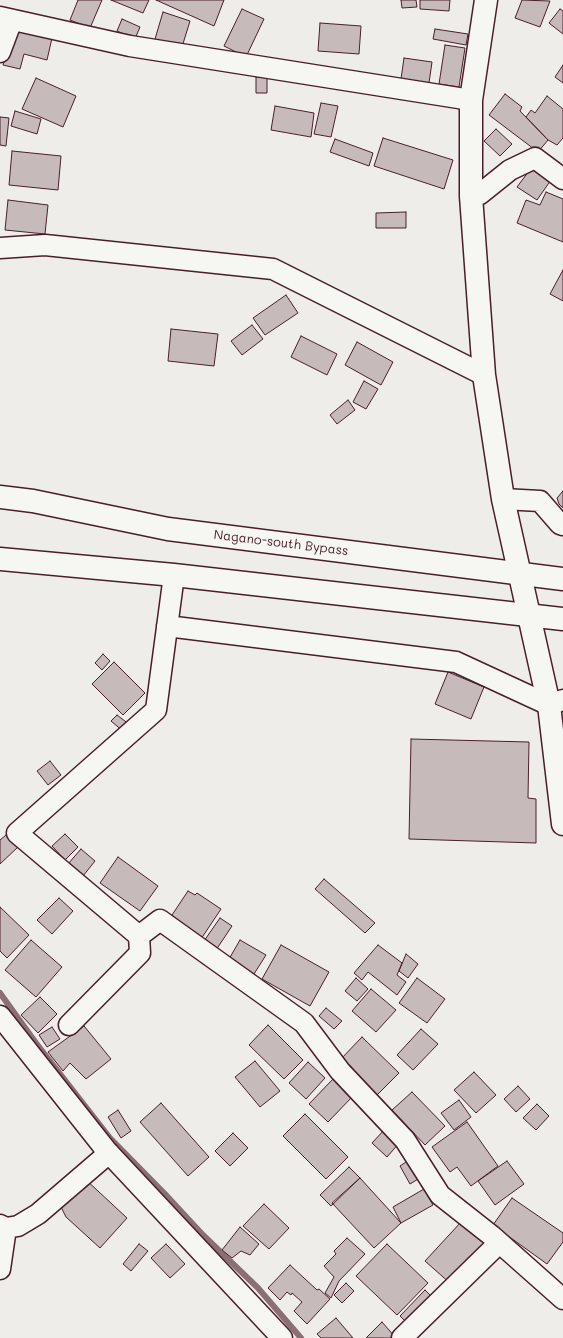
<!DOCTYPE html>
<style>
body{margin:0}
canvas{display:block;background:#efedea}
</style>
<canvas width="563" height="1338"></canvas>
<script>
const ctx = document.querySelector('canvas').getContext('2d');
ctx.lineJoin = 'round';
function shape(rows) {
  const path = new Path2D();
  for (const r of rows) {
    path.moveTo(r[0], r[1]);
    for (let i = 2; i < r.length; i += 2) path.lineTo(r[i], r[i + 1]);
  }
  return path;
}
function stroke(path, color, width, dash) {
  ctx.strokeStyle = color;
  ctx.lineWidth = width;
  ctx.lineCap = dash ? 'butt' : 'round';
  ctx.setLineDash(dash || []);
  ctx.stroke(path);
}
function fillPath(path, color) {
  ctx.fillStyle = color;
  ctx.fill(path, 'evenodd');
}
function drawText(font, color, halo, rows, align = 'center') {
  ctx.font = font + ' Mali,sans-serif';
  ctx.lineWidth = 3;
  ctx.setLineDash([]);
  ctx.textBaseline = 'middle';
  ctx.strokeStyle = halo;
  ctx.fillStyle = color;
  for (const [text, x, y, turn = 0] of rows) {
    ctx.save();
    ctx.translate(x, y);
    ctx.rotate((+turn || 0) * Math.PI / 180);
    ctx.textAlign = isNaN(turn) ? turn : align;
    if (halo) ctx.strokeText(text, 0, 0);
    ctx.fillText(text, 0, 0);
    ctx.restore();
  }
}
const stream = shape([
 [0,993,36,1043,110,1138,165,1194,203,1235,258,1288,301,1338]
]);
const building = shape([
 [78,0,102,0,90,28,70,20,78,0],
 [111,0,149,0,143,13,111,0],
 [156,0,224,0,214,26,156,0],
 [401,0,416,0,417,7,402,8,401,0],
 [420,0,450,0,449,11,420,9,420,0],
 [522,0,550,1,540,27,515,18,522,0],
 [242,9,264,19,246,57,224,46,242,9],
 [560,9,563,11,563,34,549,23,560,9],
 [163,12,190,21,182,47,155,39,163,12],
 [122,19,140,27,135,39,117,31,122,19],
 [320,23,361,26,359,54,318,51,320,23],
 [12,28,52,38,47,60,24,54,20,69,3,65,12,28],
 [435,29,468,34,466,45,433,39,435,29],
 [445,45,465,48,459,87,439,84,445,45],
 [404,58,432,62,428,90,400,86,404,58],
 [563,65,563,83,555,77,563,65],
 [256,77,267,77,267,93,256,93,256,77],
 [36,78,76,96,63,127,22,109,36,78],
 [505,94,522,107,520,111,548,140,538,152,489,115,505,94],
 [547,96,563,109,563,138,557,145,548,140,526,117,531,110,535,113,547,96],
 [321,103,338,106,331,137,314,134,321,103],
 [275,106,314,113,311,137,271,130,275,106],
 [15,111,41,119,37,134,11,126,15,111],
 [0,117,9,118,6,146,0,145,0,117],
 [496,129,512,144,500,156,484,141,496,129],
 [383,138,453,160,444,189,374,166,383,138],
 [335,139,373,153,369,166,330,152,335,139],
 [12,151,61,156,58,190,9,185,12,151],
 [532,167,551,180,537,200,517,187,532,167],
 [546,192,563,199,563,242,517,223,526,200,540,205,546,192],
 [8,200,48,205,45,234,5,230,8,200],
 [406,212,406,228,376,228,376,213,406,212],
 [563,270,563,301,550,294,563,270],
 [286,295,298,313,265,335,253,318,286,295],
 [252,325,263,339,242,355,231,341,252,325],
 [171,329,218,334,214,366,168,361,171,329],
 [301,336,337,354,327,375,291,357,301,336],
 [357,342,393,362,381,385,345,365,357,342],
 [364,381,378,389,366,409,353,402,364,381],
 [348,400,355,410,337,424,330,415,348,400],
 [563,491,563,508,559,504,557,498,563,491],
 [103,654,110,661,102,670,95,663,103,654],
 [114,662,145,693,123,715,92,684,114,662],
 [448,672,484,687,471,719,435,704,448,672],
 [117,715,130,725,124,732,111,721,117,715],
 [411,739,529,742,528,798,536,799,536,843,409,839,411,739],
 [50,761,61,775,48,785,37,771,50,761],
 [65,834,78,847,65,860,52,846,65,834],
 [6,835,18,847,0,864,0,840,6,835],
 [81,849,95,861,83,876,68,864,81,849],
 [118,857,158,886,140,911,100,883,118,857],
 [324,879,375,923,365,933,315,889,324,879],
 [188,891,195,895,197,893,221,909,201,939,173,921,175,918,172,915,188,891],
 [59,898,73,911,52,934,37,920,59,898],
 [0,907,29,935,7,958,0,951,0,907],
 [220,918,232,926,216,950,204,941,220,918],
 [31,940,62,967,36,997,5,970,31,940],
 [240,940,266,955,254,974,229,959,240,940],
 [281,945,329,972,310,1006,262,979,281,945],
 [378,945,402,963,397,975,406,982,397,995,368,972,362,980,354,973,378,945],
 [406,954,418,964,408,978,399,971,406,954],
 [356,978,368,989,357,1001,345,991,356,978],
 [417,978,445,999,427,1023,399,1003,417,978],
 [371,989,396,1010,376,1032,352,1011,371,989],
 [40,997,57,1014,38,1033,21,1015,40,997],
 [326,1008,342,1021,334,1029,319,1016,326,1008],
 [268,1025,303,1060,284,1079,249,1045,268,1025],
 [84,1026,111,1059,86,1079,70,1063,63,1071,48,1052,84,1026],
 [52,1027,60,1039,47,1047,39,1035,52,1027],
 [421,1029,438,1044,413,1070,397,1055,421,1029],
 [362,1037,399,1073,376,1096,340,1060,362,1037],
 [255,1061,280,1091,260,1107,235,1077,255,1061],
 [308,1062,325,1078,306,1099,289,1083,308,1062],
 [474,1072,496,1095,476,1113,454,1090,474,1072],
 [334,1078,353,1096,328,1122,309,1104,334,1078],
 [518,1086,530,1099,516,1112,504,1099,518,1086],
 [412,1092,445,1126,425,1145,392,1110,412,1092],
 [459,1100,471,1117,454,1130,441,1113,459,1100],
 [161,1103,209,1157,188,1176,140,1122,161,1103],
 [537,1104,549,1116,536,1130,523,1118,537,1104],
 [118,1110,131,1131,121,1138,108,1117,118,1110],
 [305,1114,348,1157,326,1179,283,1136,305,1114],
 [467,1122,498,1166,471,1186,457,1167,450,1172,432,1147,467,1122],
 [385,1129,400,1142,387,1157,372,1143,385,1129],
 [233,1133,248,1148,230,1166,215,1151,233,1133],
 [412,1158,423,1176,410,1184,400,1166,412,1158],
 [507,1161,524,1184,495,1205,478,1181,507,1161],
 [349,1167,360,1178,331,1206,320,1195,349,1167],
 [84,1178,127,1218,100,1248,66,1217,60,1205,84,1178],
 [360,1178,401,1223,374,1248,332,1203,360,1178],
 [424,1189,433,1205,401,1223,393,1207,424,1189],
 [512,1198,563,1233,563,1242,547,1264,493,1225,512,1198],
 [264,1204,289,1228,269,1249,243,1226,264,1204],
 [462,1221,489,1245,452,1285,425,1261,462,1221],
 [240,1227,259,1244,250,1255,241,1251,232,1258,222,1250,240,1227],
 [347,1238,365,1254,339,1281,331,1298,325,1293,334,1277,324,1266,336,1254,334,1251,347,1238],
 [139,1244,148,1251,131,1271,123,1264,139,1244],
 [166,1244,185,1264,170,1278,151,1258,166,1244],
 [387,1244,428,1283,397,1315,356,1276,387,1244],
 [290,1265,317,1290,319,1289,330,1299,307,1324,294,1311,302,1302,292,1293,291,1295,287,1292,280,1300,268,1288,290,1265],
 [346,1283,354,1291,342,1303,334,1295,346,1283],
 [425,1290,436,1301,411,1327,400,1316,425,1290],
 [336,1318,353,1338,321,1338,317,1334,336,1318],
 [382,1322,396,1338,366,1338,382,1322]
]);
const minor = shape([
 [0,17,130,46,471,100],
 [0,52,12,20],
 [471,196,480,194,510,170,535,158,563,179],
 [0,248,45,245,273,269,484,375],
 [503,499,540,501,560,524,563,525],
 [174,575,156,710,17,833,139,936,160,920,304,1023,340,1071,405,1140,440,1195,492,1236,563,1299],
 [167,626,456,662,549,705,563,700],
 [0,1016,106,1150,282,1338],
 [69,1025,140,953,139,936],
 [0,1225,6,1228,0,1269],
 [6,1228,18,1226,38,1214,109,1153],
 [402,1338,499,1243]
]);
const tertiary = shape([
 [486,0,471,100,471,196,484,375,503,499,549,705,563,824]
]);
const trunk = shape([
 [0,497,33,501,168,529,563,579],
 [0,559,174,575,563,619]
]);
const streetNames = [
 ["Nagano-south Bypass",281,543,7]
];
stroke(stream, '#8a6f74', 6);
fillPath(building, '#c6babb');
stroke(building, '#4a1f2b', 1);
stroke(minor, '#4a1f2b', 23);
stroke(tertiary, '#4a1f2b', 25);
stroke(trunk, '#4a1f2b', 25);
stroke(minor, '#f6f6f2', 20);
stroke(tertiary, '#f6f6f2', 22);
stroke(trunk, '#f6f6f2', 22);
drawText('13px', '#4a1f2b', '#f6f6f2', streetNames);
</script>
